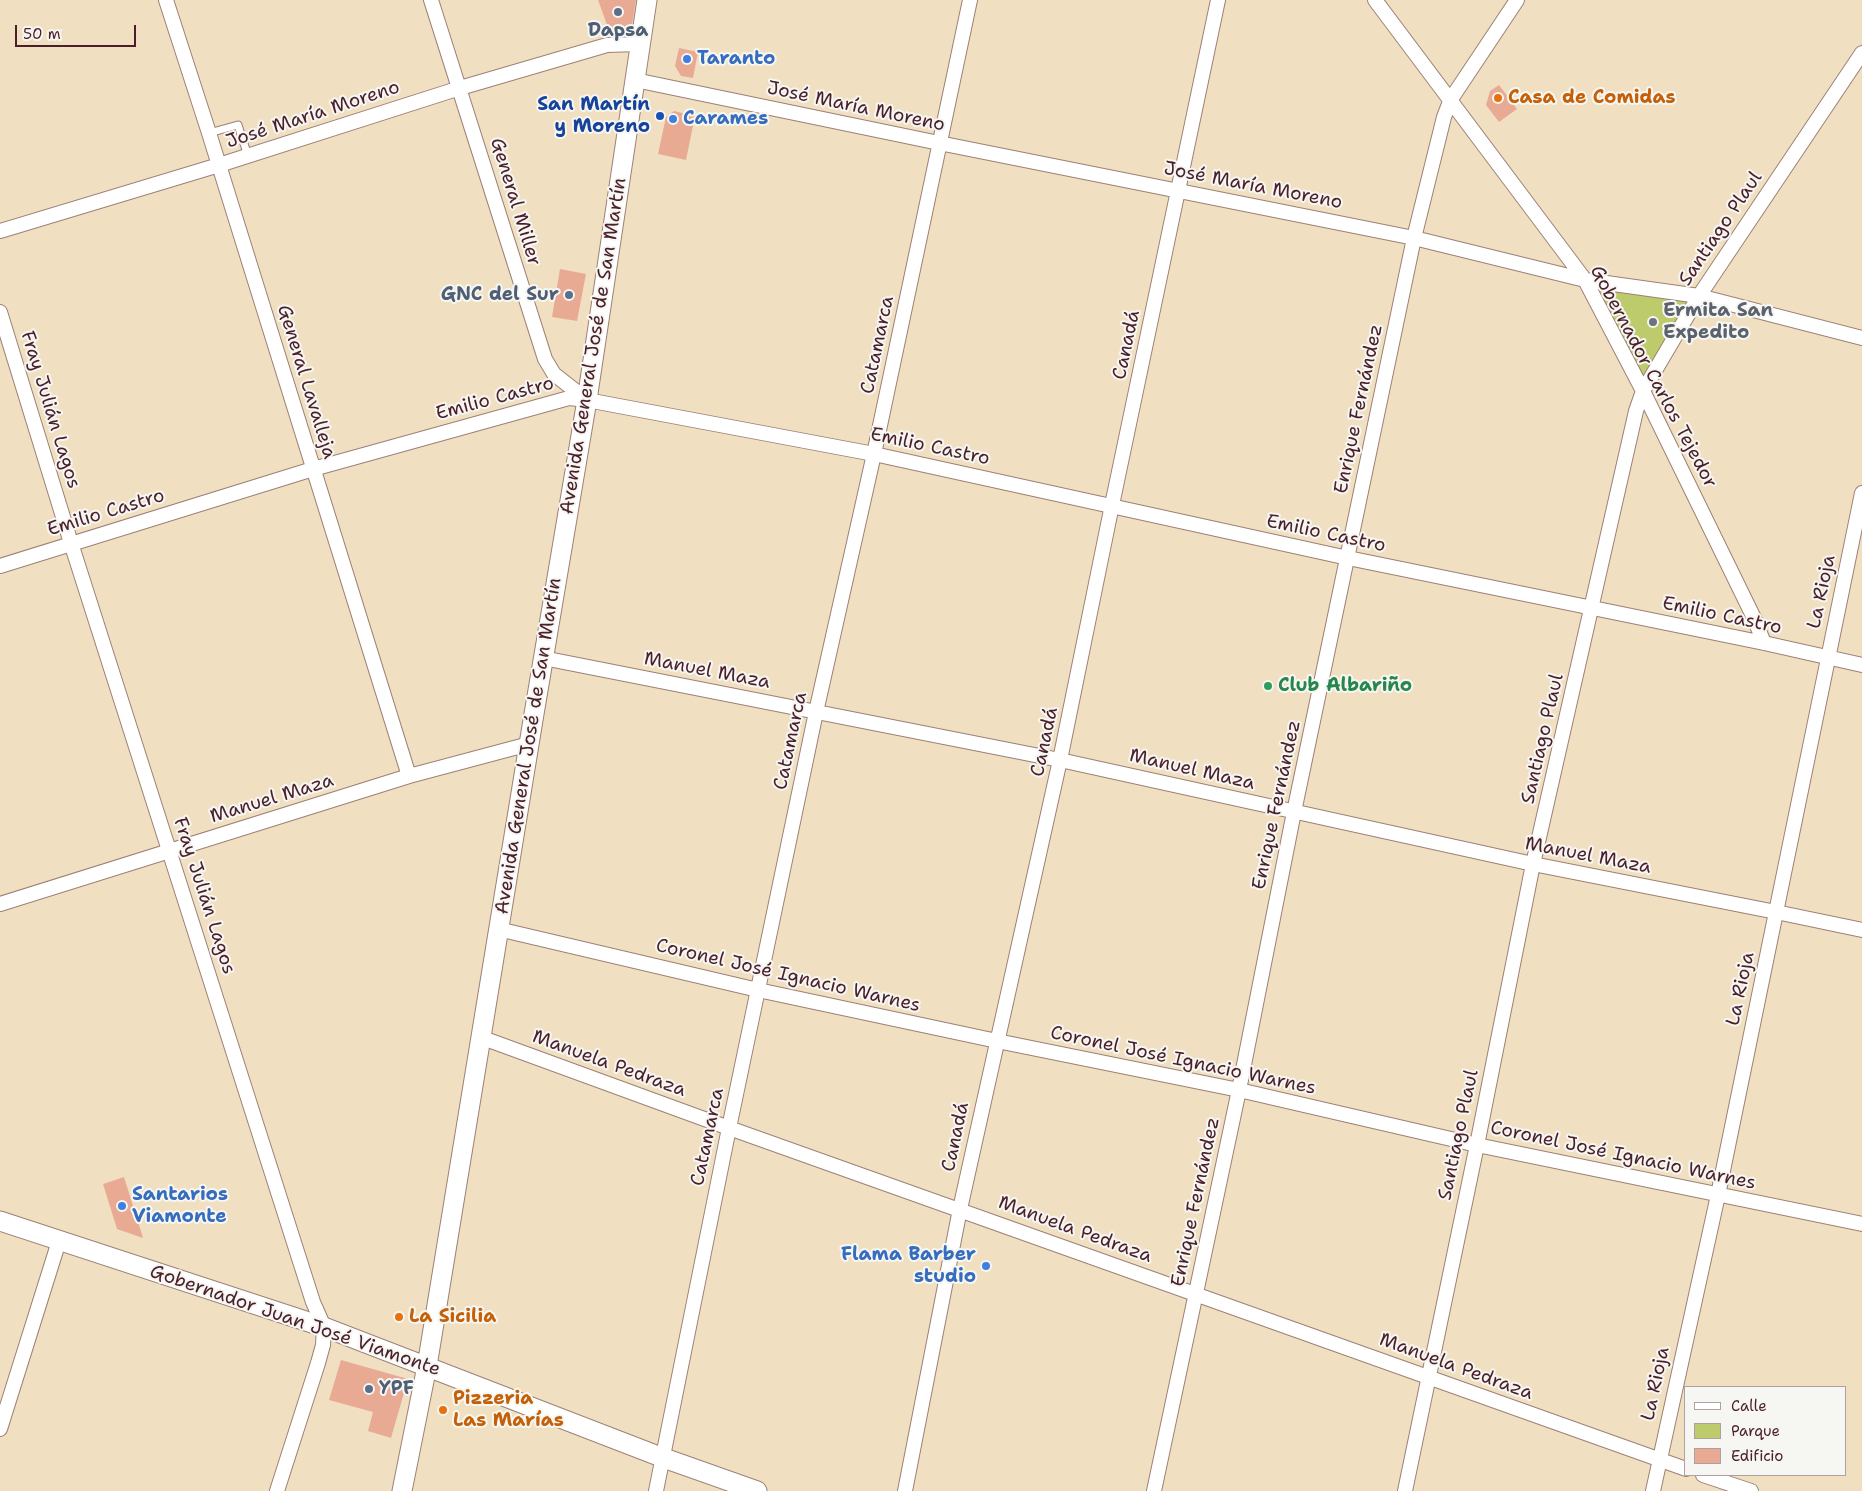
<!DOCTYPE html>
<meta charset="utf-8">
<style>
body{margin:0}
#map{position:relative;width:1862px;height:1491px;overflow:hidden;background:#f0e0c1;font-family:"Shantell Sans",sans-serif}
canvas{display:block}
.legend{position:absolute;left:1684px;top:1386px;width:162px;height:90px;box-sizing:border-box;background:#f6f6f2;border:1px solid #b1a0a2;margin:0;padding:6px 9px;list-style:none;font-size:15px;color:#4a1f2b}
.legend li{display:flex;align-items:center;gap:10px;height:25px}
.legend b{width:25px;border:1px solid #b1a0a2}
.scale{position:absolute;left:15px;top:25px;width:121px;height:22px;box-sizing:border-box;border:2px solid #4a1f2b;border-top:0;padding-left:6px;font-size:15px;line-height:18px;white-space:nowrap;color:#4a1f2b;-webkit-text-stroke:4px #f6f6f2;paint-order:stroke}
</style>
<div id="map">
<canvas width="1862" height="1491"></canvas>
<ul class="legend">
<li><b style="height:6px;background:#fff"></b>Calle</li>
<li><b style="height:14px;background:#becb6d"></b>Parque</li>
<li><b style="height:14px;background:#e9aa94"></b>Edificio</li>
</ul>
<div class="scale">50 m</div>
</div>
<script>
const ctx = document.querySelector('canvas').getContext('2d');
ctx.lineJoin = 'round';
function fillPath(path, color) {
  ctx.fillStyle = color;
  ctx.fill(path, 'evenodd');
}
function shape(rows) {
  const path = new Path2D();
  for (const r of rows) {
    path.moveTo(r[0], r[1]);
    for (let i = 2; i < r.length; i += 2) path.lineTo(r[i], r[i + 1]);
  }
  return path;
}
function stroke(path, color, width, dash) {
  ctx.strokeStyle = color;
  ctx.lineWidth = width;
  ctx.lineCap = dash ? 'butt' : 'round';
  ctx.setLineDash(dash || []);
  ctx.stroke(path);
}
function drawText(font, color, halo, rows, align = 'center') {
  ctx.font = font + ' "Shantell Sans",sans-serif';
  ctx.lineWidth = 4;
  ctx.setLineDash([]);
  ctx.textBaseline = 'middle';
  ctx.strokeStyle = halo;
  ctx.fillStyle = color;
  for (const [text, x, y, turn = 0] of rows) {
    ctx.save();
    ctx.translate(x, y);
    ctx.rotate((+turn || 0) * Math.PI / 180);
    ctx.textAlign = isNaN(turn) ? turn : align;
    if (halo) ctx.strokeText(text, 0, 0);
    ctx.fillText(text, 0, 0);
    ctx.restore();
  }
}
const green = shape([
 [1585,280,1699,296,1643,391]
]);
const building = shape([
 [598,0,636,0,632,25,610,33],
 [679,48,698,52,693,78,681,76,675,66],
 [1499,85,1517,109,1499,122,1486,105,1490,91],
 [674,111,695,116,686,160,658,154,666,117],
 [560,269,586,274,577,321,552,317],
 [124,1177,143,1238,117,1229,103,1184],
 [341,1360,408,1379,391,1438,368,1431,373,1412,329,1400]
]);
const lane = shape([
 [209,133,238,125,248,156]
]);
const street = shape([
 [166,0,209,133,409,776],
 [431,0,545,359,554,374,587,400],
 [1375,0,1585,280,1643,391,1754,618,1764,643],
 [635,80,939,143,1414,238,1585,280,1699,296,1862,338],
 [0,231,219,165,460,88,607,45,639,44],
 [0,312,71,543,313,1302,324,1327,323,1345,318,1363,277,1491],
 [0,566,313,469,569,398,587,400,874,454,1348,558,1764,643,1862,665],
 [543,658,1060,760,1533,864,1776,912,1862,930],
 [0,904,409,776,529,744],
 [498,929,758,990,997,1041,1239,1090,1477,1145,1862,1224],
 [480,1037,729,1128,1686,1469],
 [0,1429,59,1241],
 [1703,1475,1751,1491],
 [656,1491,729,1128,816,712,874,454,970,0],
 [905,1491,960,1209,1060,760,1112,505,1218,0],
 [1154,1491,1239,1090,1294,812,1414,238,1444,117,1451,99,1517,0],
 [1405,1491,1477,1145,1533,864,1636,411,1643,391,1699,296,1862,53],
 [1653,1491,1718,1195,1862,493]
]);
const secondary = shape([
 [0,1221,324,1327,661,1457,757,1491],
 [402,1491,427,1366,534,714,587,400,647,0]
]);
const markers = [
 [618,12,5,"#5c6f8a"],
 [687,59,5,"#3f7fe0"],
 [1498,98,5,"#e8710a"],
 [660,116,5,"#1a4fb4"],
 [673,119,5,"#3f7fe0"],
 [569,295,5,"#5c6f8a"],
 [1653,322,5,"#6b7280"],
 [1268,686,5,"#2e9e5b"],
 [122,1206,5,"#3f7fe0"],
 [986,1266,5,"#3f7fe0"],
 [399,1317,5,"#e8710a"],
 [369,1389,5,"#5c6f8a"],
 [443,1410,5,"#e8710a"]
];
const serviceNames = [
 ["Dapsa",618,31],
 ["GNC del Sur",559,295,"right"],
 ["YPF",379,1389,"left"]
];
const shopNames = [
 ["Taranto",697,59],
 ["Carames",683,119],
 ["Santarios",132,1195],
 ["Viamonte",132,1217],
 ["Flama Barber",976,1255,"right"],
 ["studio",976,1277,"right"]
];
const foodNames = [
 ["Casa de Comidas",1508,98],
 ["La Sicilia",409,1317],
 ["Pizzeria",453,1399],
 ["Las Marías",453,1421]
];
const transitNames = [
 ["San Martín",650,105],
 ["y Moreno",650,127]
];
const streetNames = [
 ["José María Moreno",856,107,12],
 ["José María Moreno",313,115,-18],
 ["José María Moreno",1253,186,11],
 ["General Miller",515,202,73],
 ["Santiago Plaul",1721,229,-56],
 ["Catamarca",878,345,-78],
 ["Canadá",1127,345,-78],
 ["Avenida General José de San Martín",594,346,-81],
 ["Gobernador Carlos Tejedor",1653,377,62],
 ["General Lavalleja",306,382,73],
 ["Emilio Castro",495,399,-15],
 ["Enrique Fernández",1359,409,-78],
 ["Fray Julián Lagos",50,410,73],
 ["Emilio Castro",930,447,12],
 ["Emilio Castro",106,513,-17],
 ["Emilio Castro",1326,534,12],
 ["La Rioja",1822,592,-78],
 ["Emilio Castro",1722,616,12],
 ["Manuel Maza",707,671,11],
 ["Santiago Plaul",1543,739,-77],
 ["Catamarca",791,741,-78],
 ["Canadá",1045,742,-78],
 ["Avenida General José de San Martín",529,746,-81],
 ["Manuel Maza",1192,770,13],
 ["Manuel Maza",272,799,-17],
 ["Enrique Fernández",1277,805,-78],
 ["Manuel Maza",1588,856,11],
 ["Fray Julián Lagos",204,896,72],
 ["Coronel José Ignacio Warnes",788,976,13],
 ["La Rioja",1741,989,-78],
 ["Coronel José Ignacio Warnes",1183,1061,12],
 ["Manuela Pedraza",609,1064,20],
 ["Santiago Plaul",1459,1135,-78],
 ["Catamarca",708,1137,-78],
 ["Canadá",956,1137,-78],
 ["Coronel José Ignacio Warnes",1623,1156,12],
 ["Enrique Fernández",1196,1202,-78],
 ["Manuela Pedraza",1075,1230,20],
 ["Gobernador Juan José Viamonte",295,1321,19],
 ["Manuela Pedraza",1456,1367,20],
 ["La Rioja",1656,1384,-78]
];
const worshipNames = [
 ["Ermita San",1663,311],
 ["Expedito",1663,333]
];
const leisureNames = [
 ["Club Albariño",1278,686]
];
fillPath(green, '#becb6d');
fillPath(building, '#e9aa94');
stroke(lane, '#9d8076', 9);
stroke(street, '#9d8076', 16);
stroke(secondary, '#9d8076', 21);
stroke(lane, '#fff', 7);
stroke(street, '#fff', 14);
stroke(secondary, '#fff', 19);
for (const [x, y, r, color] of markers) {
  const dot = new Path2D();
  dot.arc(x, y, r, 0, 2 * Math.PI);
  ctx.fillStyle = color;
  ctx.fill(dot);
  stroke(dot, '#f6f6f2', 2);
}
drawText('bold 19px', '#4e5e75', '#f6f6f2', serviceNames);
drawText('bold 19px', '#366cbe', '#f6f6f2', shopNames, 'left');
drawText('bold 19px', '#c56008', '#f6f6f2', foodNames, 'left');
drawText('bold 19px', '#164399', '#f6f6f2', transitNames, 'right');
drawText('19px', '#4a1f2b', '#f6f6f2', streetNames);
drawText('bold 19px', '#5b616d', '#f6f6f2', worshipNames, 'left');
drawText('bold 19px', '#27864d', '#f6f6f2', leisureNames, 'left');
</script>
